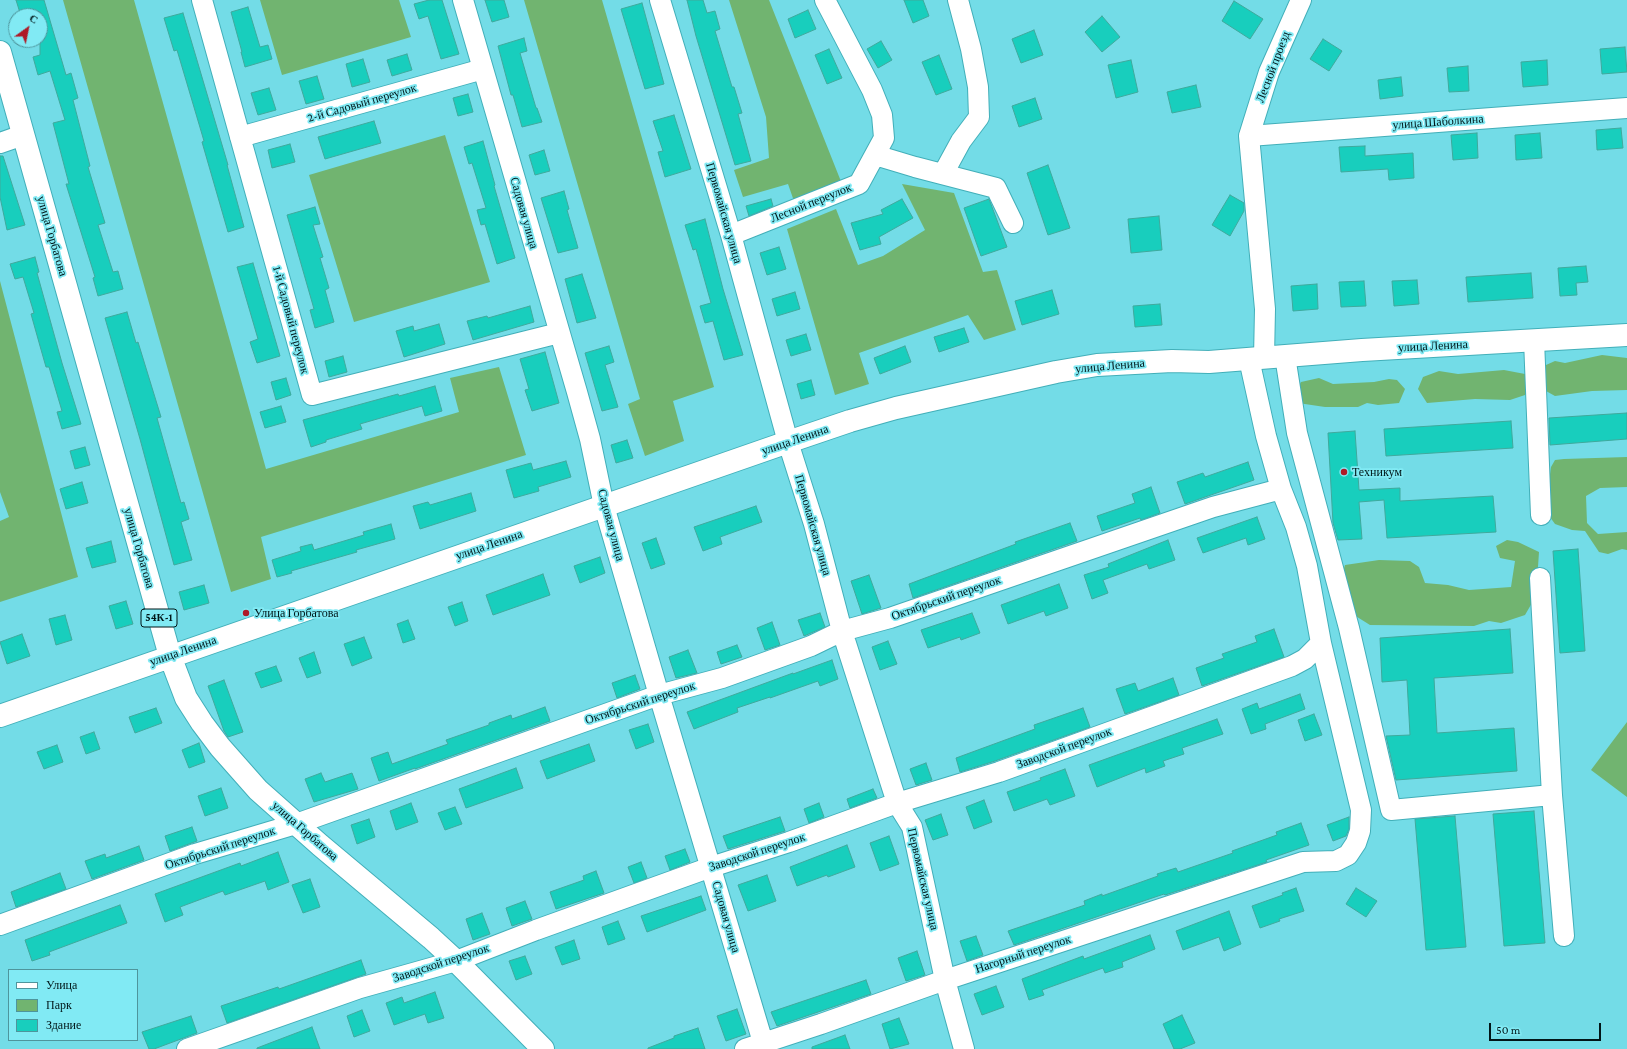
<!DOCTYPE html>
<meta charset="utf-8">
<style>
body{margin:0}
#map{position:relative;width:1627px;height:1049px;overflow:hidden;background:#73dce7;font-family:"Crimson Pro",serif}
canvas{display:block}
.legend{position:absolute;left:8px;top:969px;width:130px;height:72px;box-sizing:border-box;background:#81eaf4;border:1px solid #4e959c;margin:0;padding:5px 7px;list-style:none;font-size:12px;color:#011618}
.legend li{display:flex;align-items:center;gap:8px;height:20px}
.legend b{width:20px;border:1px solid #4e959c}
.north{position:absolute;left:8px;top:8px;width:40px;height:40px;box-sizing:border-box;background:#81eaf4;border:1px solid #4e959c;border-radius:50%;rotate:33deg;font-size:11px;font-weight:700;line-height:16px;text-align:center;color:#011618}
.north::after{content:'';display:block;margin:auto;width:14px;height:18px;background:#ae1a27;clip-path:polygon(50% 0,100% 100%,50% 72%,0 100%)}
.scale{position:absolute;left:1489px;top:1023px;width:112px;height:18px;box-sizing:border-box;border:2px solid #011618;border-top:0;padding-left:5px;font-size:12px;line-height:14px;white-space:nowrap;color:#011618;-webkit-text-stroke:3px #81eaf4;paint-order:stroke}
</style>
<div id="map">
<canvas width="1627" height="1049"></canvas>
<ul class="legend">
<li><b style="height:5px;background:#fff"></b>Улица</li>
<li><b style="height:11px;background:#71b470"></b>Парк</li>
<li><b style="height:11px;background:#18cebd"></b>Здание</li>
</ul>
<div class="north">С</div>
<div class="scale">50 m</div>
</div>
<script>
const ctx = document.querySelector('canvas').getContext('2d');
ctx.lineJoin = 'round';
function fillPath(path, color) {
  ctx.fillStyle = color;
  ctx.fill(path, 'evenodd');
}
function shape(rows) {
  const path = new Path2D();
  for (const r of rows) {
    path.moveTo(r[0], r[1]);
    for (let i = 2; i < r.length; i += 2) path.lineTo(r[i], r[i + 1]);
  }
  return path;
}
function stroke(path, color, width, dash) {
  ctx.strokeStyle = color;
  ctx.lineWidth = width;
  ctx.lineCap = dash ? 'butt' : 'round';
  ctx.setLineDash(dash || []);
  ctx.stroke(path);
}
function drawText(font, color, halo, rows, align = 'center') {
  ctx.font = font + ' "Crimson Pro",serif';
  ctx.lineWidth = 3.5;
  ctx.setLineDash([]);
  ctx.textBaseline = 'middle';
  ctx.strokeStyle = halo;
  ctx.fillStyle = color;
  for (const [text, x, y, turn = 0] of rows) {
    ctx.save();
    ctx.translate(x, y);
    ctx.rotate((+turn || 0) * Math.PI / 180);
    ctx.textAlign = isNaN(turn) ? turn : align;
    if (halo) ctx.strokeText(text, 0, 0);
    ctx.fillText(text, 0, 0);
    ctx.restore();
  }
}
const green = shape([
 [63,0,134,0,266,469,459,412,450,378,499,367,526,455,261,537,271,579,231,592],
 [260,0,399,0,411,37,282,75],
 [524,0,602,0,714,387,673,401,684,441,645,456,628,404,640,399],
 [729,0,769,0,842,184,795,204,788,184,743,197,734,170,769,158,766,117],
 [445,135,490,282,354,322,309,175],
 [902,184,954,193,983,272,997,270,1016,330,984,340,968,315,859,353,869,384,835,395,787,229,836,209,858,265,883,256,925,230],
 [0,281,78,577,0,602,0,521,9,517,0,492],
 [1602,355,1627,358,1627,390,1592,391,1555,396,1546,391,1543,378,1546,365,1555,361,1565,363],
 [1504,370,1525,374,1531,380,1529,389,1525,395,1510,400,1475,399,1427,403,1418,389,1423,377,1439,371,1458,374],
 [1319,378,1333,384,1374,382,1389,379,1397,380,1405,389,1399,403,1378,405,1367,403,1358,407,1325,407,1298,403,1295,393,1301,382],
 [1627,457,1627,487,1600,488,1586,496,1587,523,1598,534,1627,532,1627,550,1622,549,1608,554,1599,552,1585,531,1572,530,1555,524,1547,513,1547,497,1551,467,1555,460,1564,459],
 [1507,540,1518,542,1539,552,1536,596,1525,615,1501,623,1489,621,1474,626,1370,625,1354,615,1342,575,1345,565,1379,560,1410,561,1419,567,1425,583,1448,585,1469,590,1511,587,1515,561,1500,558,1496,546],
 [1627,722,1627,797,1591,770]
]);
const building = shape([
 [16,0,44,0,66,75,71,73,78,98,73,100,90,166,88,167,105,223,98,225,113,272,118,271,123,289,98,296,93,278,95,277,66,184,69,184,53,123,65,120,50,71,38,75,33,57,40,55,40,16,21,16,16,0],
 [429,0,442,0,459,54,441,59,428,16,419,19,414,4,429,0],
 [485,0,504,0,509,17,492,22,485,0],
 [687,0,703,0,707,13,715,11,720,29,715,31,732,87,734,87,742,113,738,114,751,161,735,165,696,36,687,0],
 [904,0,923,0,929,16,913,23,904,0],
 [1234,1,1263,19,1250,39,1222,21,1234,1],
 [642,3,664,84,645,89,621,9,642,3],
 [248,7,260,47,268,45,272,59,245,67,241,52,242,52,231,12,248,7],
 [808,10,816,29,795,38,788,19,808,10],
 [183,13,228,165,227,165,244,227,228,232,202,142,204,141,188,87,177,50,174,51,164,18,183,13],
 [1102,16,1120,37,1102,52,1085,32,1102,16],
 [1034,30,1043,55,1021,63,1012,39,1034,30],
 [524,38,527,51,520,53,536,108,537,108,542,122,522,127,513,95,511,95,498,46,524,38],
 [1323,39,1342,51,1329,71,1310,59,1323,39],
 [881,41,892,60,878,68,867,49,881,41],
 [1625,47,1627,72,1602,74,1600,49,1625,47],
 [829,49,842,78,827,84,815,55,829,49],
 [407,54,412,70,392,76,387,60,407,54],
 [939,55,952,89,936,95,922,62,939,55],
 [363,59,370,82,352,87,346,64,363,59],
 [1131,60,1138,92,1116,98,1108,65,1131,60],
 [1547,60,1548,85,1523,87,1521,62,1547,60],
 [1468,66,1469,91,1449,92,1447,68,1468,66],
 [317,76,324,99,306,104,299,81,317,76],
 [1401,77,1403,96,1380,99,1378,80,1401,77],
 [1196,85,1201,107,1172,113,1167,92,1196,85],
 [269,88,276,110,258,115,251,93,269,88],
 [468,94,473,112,458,116,453,98,468,94],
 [1035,98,1042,119,1019,127,1012,106,1035,98],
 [674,115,691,169,665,177,658,152,663,151,653,121,674,115],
 [374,121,381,143,325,159,318,137,374,121],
 [1621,128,1623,148,1597,150,1596,130,1621,128],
 [1477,133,1478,158,1453,160,1451,135,1477,133],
 [1540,133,1542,158,1516,160,1515,135,1540,133],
 [483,141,495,185,494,186,515,258,497,264,485,224,481,225,477,210,486,208,472,163,469,164,464,147,483,141],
 [290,144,295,162,272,168,268,150,290,144],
 [1365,146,1365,156,1413,153,1414,178,1389,180,1388,169,1341,172,1339,147,1365,146],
 [544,150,550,171,535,175,529,155,544,150],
 [0,156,3,156,25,225,7,230,0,197,0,156],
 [1048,165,1070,228,1048,235,1027,173,1048,165],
 [564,191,569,209,567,210,578,248,558,253,541,198,564,191],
 [1230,195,1244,203,1244,211,1230,236,1212,225,1230,195],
 [771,199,773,206,749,216,746,206,771,199],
 [902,199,913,218,879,237,881,244,860,250,851,223,883,214,881,210,902,199],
 [989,199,1007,247,981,256,964,208,989,199],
 [315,207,320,224,313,225,323,257,320,258,329,288,325,290,334,322,315,328,310,310,314,309,287,215,315,207],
 [1159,216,1162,250,1131,253,1128,219,1159,216],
 [705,219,723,289,743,355,724,360,713,321,705,323,700,306,711,303,696,249,693,250,685,225,705,219],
 [779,247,786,269,767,275,760,253,779,247],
 [35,257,39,272,37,273,62,363,81,424,62,429,57,412,62,411,49,367,46,367,40,346,31,314,34,313,23,277,15,279,10,264,35,257],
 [253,263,280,356,257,363,250,342,258,339,237,267,253,263],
 [1586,266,1588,282,1576,283,1577,295,1560,296,1558,268,1586,266],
 [1531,273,1533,298,1468,302,1466,277,1531,273],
 [582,274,596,318,577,323,565,279,582,274],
 [1417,280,1419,304,1394,306,1392,281,1417,280],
 [1364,281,1366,306,1341,307,1339,282,1364,281],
 [1317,284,1318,309,1293,311,1291,286,1317,284],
 [1052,290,1059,314,1022,325,1015,301,1052,290],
 [795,292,800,309,777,316,772,299,795,292],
 [1160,304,1162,325,1135,327,1133,306,1160,304],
 [530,306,534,322,473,340,467,321,487,316,488,318,530,306],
 [127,312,136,343,138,342,161,417,157,418,181,503,184,502,189,519,181,522,192,560,174,565,140,439,105,318,127,312],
 [439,324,445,344,404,357,396,331,413,326,414,331,439,324],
 [964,328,969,342,939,352,934,337,964,328],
 [806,334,811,350,791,356,786,340,806,334],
 [609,346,614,362,605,365,618,407,602,411,585,353,609,346],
 [905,346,911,362,880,374,874,358,905,346],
 [545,352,559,403,532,411,525,390,529,389,520,359,545,352],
 [343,356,347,372,329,377,325,361,343,356],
 [286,378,291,395,276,400,271,382,286,378],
 [811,380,815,395,801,399,797,384,811,380],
 [435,386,442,411,425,416,422,406,360,424,362,429,326,440,326,442,311,447,303,420,398,394,399,396,435,386],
 [281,406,286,422,265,428,260,412,281,406],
 [1627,413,1627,439,1550,445,1549,418,1627,413],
 [1511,421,1513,448,1386,456,1384,429,1511,421],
 [1355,431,1359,490,1400,488,1400,501,1493,496,1496,532,1387,538,1384,500,1359,502,1362,539,1338,540,1333,523,1328,433,1355,431],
 [627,440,633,458,616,463,611,445,627,440],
 [85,447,90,465,75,469,70,451,85,447],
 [566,461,571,477,538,487,539,491,514,498,506,470,531,463,533,470,566,461],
 [1248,462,1254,480,1185,504,1177,482,1203,473,1205,477,1248,462],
 [82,482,88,503,66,509,60,489,82,482],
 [1151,487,1160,513,1141,520,1140,518,1102,531,1097,516,1135,503,1132,494,1151,487],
 [471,493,476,511,420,529,413,506,428,502,430,505,471,493],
 [756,506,762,522,720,537,722,544,703,551,694,527,756,506],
 [1257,517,1265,539,1248,545,1246,538,1203,553,1197,538,1257,517],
 [1070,523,1077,541,913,598,909,584,1016,544,1015,542,1070,523],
 [391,524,395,539,356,550,357,552,291,571,292,573,277,577,272,560,301,551,300,547,312,544,314,550,364,535,363,532,391,524],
 [656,538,665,564,651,569,642,543,656,538],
 [1168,540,1175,560,1149,569,1147,564,1103,580,1108,593,1092,599,1084,575,1109,567,1108,564,1168,540],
 [111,541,116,562,92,568,86,548,111,541],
 [1578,549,1585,651,1560,653,1553,551,1578,549],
 [600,557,605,573,580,583,574,566,600,557],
 [543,574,550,595,493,615,486,595,543,574],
 [869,575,881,608,862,614,851,581,869,575],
 [1059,584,1068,608,1046,616,1044,611,1008,624,1001,605,1059,584],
 [204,585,209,603,184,610,179,592,204,585],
 [126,601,133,624,116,629,109,606,126,601],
 [462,602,468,621,455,626,448,607,462,602],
 [820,613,825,627,804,636,798,620,820,613],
 [972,613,980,633,961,640,960,637,928,648,921,630,972,613],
 [65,615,72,640,56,645,49,619,65,615],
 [408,620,415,639,403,643,397,624,408,620],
 [772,622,780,645,765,650,757,628,772,622],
 [1274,629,1284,657,1202,686,1196,668,1224,658,1222,654,1257,642,1255,636,1274,629],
 [1510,629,1513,673,1434,678,1437,733,1514,728,1517,771,1396,780,1386,736,1410,735,1407,680,1382,682,1380,638,1510,629],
 [22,634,30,656,7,664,0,642,22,634],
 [364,637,372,658,352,666,344,644,364,637],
 [888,641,897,664,880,670,872,647,888,641],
 [737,645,742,657,721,664,717,652,737,645],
 [688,650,697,673,676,678,669,657,688,650],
 [314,652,321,673,307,678,299,658,314,652],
 [832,660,838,679,820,686,818,681,770,698,770,697,737,708,738,712,694,729,687,712,793,673,793,674,832,660],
 [276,666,282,681,261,688,255,673,276,666],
 [635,675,640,689,617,698,612,683,635,675],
 [1173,678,1179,695,1125,714,1116,689,1135,683,1138,691,1173,678],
 [224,680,243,732,228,737,224,731,208,686,224,680],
 [1300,694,1305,709,1265,724,1266,729,1251,734,1242,709,1257,703,1259,709,1300,694],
 [545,707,550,721,415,769,415,768,379,781,371,758,388,752,392,764,448,744,446,740,489,725,489,723,511,715,512,719,545,707],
 [156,708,162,723,135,733,129,717,156,708],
 [1083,708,1090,727,995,761,960,772,956,758,1035,729,1034,725,1083,708],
 [1314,714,1322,735,1305,741,1298,720,1314,714],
 [1217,719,1223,734,1182,748,1184,754,1163,761,1165,766,1146,773,1145,768,1097,787,1089,765,1217,719],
 [648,724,654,742,636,749,629,730,648,724],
 [94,732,100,749,86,754,80,737,94,732],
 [199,743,205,762,189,768,182,750,199,743],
 [589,744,595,761,547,779,540,761,589,744],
 [57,745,63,762,44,769,37,752,57,745],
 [926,763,932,780,916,785,910,769,926,763],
 [516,768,523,788,466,808,459,789,516,768],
 [1065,769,1075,796,1050,805,1047,799,1014,811,1007,792,1041,780,1040,778,1065,769],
 [321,773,325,782,352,773,358,789,314,802,305,779,321,773],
 [221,788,228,808,205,816,198,796,221,788],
 [873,789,877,798,850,808,847,799,873,789],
 [984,800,992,822,974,829,966,807,984,800],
 [411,803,418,822,396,830,390,811,411,803],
 [819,803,824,817,809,823,804,809,819,803],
 [455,807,462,824,445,830,438,813,455,807],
 [1534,811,1545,943,1504,946,1493,814,1534,811],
 [941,814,948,835,933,840,925,820,941,814],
 [1455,816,1466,947,1426,950,1415,819,1455,816],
 [780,817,785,831,728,849,723,836,780,817],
 [1349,817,1349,829,1346,836,1333,841,1327,825,1349,817],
 [369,819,375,837,357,844,351,825,369,819],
 [1301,823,1309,845,1266,860,1267,862,1165,895,1164,894,1014,945,1008,931,1085,905,1084,901,1102,894,1102,896,1158,876,1157,874,1176,868,1178,872,1233,853,1232,851,1277,835,1276,832,1301,823],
 [192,827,197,841,170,851,165,836,192,827],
 [889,836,899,864,880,871,870,843,889,836],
 [847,845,855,867,828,877,827,875,797,886,790,867,847,845],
 [139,846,144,860,92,879,85,861,105,854,106,858,139,846],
 [685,849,690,862,670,870,665,856,685,849],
 [278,852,289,882,268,890,265,881,225,895,223,891,180,907,183,915,165,922,155,894,240,863,241,866,278,852],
 [641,862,647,878,634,883,628,867,641,862],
 [596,871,604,893,556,909,550,892,584,880,583,876,596,871],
 [60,873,66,889,16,907,11,892,60,873],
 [767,875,776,901,748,911,738,885,767,875],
 [310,879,320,907,303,913,292,885,310,879],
 [1296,888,1304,911,1279,919,1280,921,1260,928,1252,906,1283,895,1282,893,1296,888],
 [1356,888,1377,901,1366,917,1346,904,1356,888],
 [701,896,706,910,647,932,641,916,701,896],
 [525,901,532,919,512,926,506,908,525,901],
 [120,905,127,923,49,952,50,955,32,961,25,940,120,905],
 [1229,911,1241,944,1224,951,1219,937,1183,950,1176,931,1229,911],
 [482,913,490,934,473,940,466,919,482,913],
 [618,921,625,939,608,945,602,927,618,921],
 [1150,935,1155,949,1122,962,1123,967,1105,973,1103,968,1042,990,1044,995,1029,1000,1022,979,1083,956,1084,959,1150,935],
 [976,936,983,955,967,961,960,941,976,936],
 [574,940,580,959,562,965,555,947,574,940],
 [917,951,925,975,906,981,898,958,917,951],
 [525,956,532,974,516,980,509,961,525,956],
 [361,960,366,974,227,1023,221,1006,278,987,279,989,361,960],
 [866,980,871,994,777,1026,771,1012,866,980],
 [996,986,1004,1007,982,1015,974,994,996,986],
 [435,992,444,1018,428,1023,425,1014,394,1025,386,1003,402,997,404,1003,435,992],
 [737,1009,746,1034,726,1041,717,1016,737,1009],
 [362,1010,370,1031,354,1037,347,1016,362,1010],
 [1182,1015,1195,1043,1180,1049,1174,1049,1163,1024,1182,1015],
 [191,1016,197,1033,154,1049,149,1049,142,1032,191,1016],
 [899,1018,909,1044,890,1049,882,1024,899,1018],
 [312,1027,320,1049,257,1049,257,1048,312,1027],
 [698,1028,705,1049,648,1049,648,1048,674,1038,674,1036,698,1028],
 [845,1035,850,1049,812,1049,812,1047,845,1035]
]);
const minor = shape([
 [202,0,312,395,559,333],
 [463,0,577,392,590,439,604,506,659,695,765,1049],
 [660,0,731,235,788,442,814,524,842,631,897,803,912,827,945,980,964,1049],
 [1249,136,1627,108],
 [240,137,483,69],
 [0,143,23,135],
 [875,155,915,167,996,188,1013,223],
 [943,174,961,141,979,117,978,87,971,49,958,0],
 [731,235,859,184,884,138,882,115,872,90,825,0],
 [1534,340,1541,515],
 [1285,356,1297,433,1349,628,1391,810,1552,795,1540,578],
 [1264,358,1265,309,1249,136,1269,72,1301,0],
 [1552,795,1564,936],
 [0,925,195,854,296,824,659,695,722,678,811,646,842,631,890,618,1213,507,1281,489],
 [187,1049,360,988,456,961,536,930,711,867,789,842,897,803,999,772,1292,666,1305,659,1321,643],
 [745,1049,821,1024,945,980,1303,862,1336,861,1348,855,1356,843,1360,831,1361,810,1321,643,1307,566,1296,527,1281,489,1266,436,1249,359]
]);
const major = shape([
 [0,52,170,656,186,698,202,723,220,747,258,790,320,845,431,938,456,961,543,1049],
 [0,716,788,442,850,421,896,408,1056,372,1097,365,1172,361,1209,362,1362,350,1627,335]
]);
const markers = [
 [1344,472,4,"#ae1a27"],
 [246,613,4,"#ae1a27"]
];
const shields = [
 [159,618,36]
];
const shieldNames = [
 ["54К-1",159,618]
];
const streetNames = [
 ["Лесной проезд",1273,67,-69],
 ["2-й Садовый переулок",362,103,-16],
 ["улица Шаболкина",1438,122,-4],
 ["Лесной переулок",811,203,-22],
 ["Садовая улица",524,213,74],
 ["Первомайская улица",724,213,74],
 ["улица Горбатова",52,236,74],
 ["1-й Садовый переулок",291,320,75],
 ["улица Ленина",1433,346,-3],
 ["улица Ленина",1110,366,-5],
 ["улица Ленина",795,440,-19],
 ["Садовая улица",611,525,75],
 ["Первомайская улица",813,525,74],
 ["улица Ленина",489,545,-19],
 ["улица Горбатова",139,548,74],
 ["Октябрьский переулок",946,598,-19],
 ["улица Ленина",183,651,-19],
 ["Октябрьский переулок",640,703,-18],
 ["Заводской переулок",1064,748,-20],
 ["улица Горбатова",305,831,41],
 ["Октябрьский переулок",220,848,-18],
 ["Заводской переулок",757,852,-18],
 ["Первомайская улица",923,879,77],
 ["Садовая улица",726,917,74],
 ["Нагорный переулок",1023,954,-18],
 ["Заводской переулок",441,963,-18]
];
const poiNames = [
 ["Техникум",1352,472],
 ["Улица Горбатова",254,613]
];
fillPath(green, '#71b470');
fillPath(building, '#18cebd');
stroke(building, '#3fa99c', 1);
stroke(minor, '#42afb9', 22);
stroke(major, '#42afb9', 24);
stroke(minor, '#fff', 20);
stroke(major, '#fff', 22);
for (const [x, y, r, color] of markers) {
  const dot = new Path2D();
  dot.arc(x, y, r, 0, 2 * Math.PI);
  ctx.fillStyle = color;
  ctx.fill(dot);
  stroke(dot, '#81eaf4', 1.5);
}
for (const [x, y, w] of shields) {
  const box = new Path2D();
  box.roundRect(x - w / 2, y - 9, w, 18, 3);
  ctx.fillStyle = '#81eaf4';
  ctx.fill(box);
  stroke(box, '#011618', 1);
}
drawText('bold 11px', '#011618', null, shieldNames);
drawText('12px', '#011618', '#81eaf4', streetNames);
drawText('12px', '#011618', '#81eaf4', poiNames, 'left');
</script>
